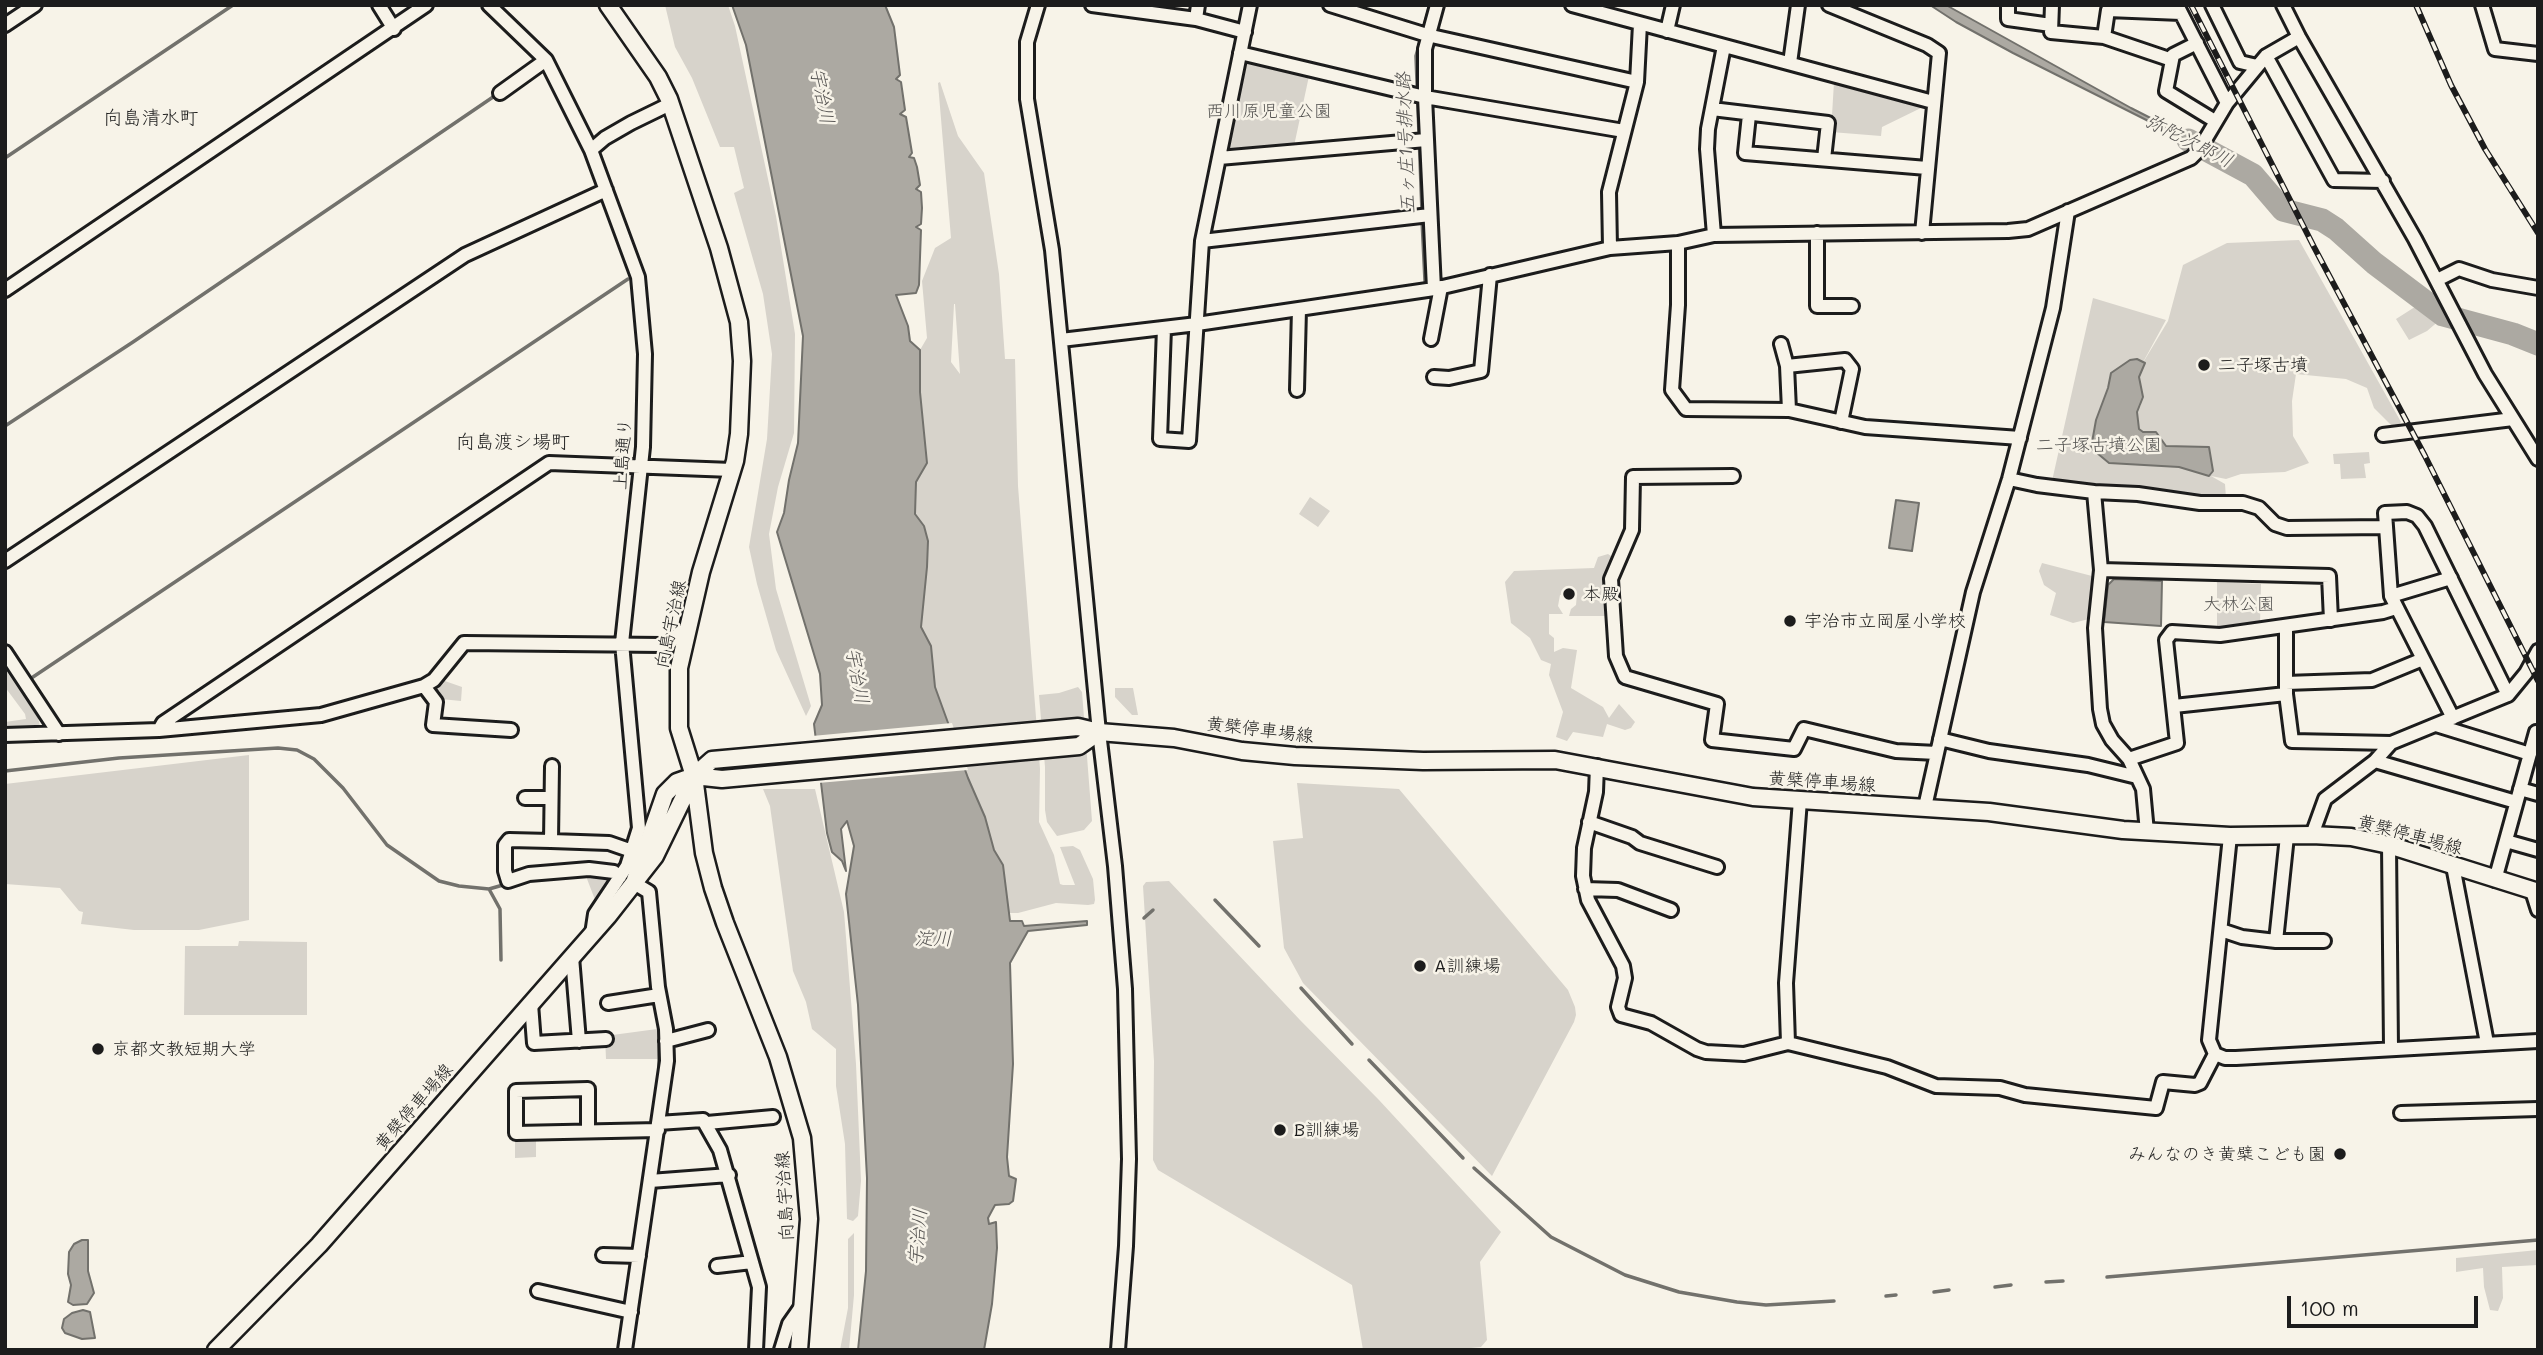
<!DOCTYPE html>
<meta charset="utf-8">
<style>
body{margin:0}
#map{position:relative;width:2543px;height:1355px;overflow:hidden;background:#f7f3e8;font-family:Mali,sans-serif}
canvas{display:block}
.frame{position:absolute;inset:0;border:7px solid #1c1c1c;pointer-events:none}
.scale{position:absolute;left:2287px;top:1296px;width:191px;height:32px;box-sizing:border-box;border:4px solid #1c1c1c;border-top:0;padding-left:9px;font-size:21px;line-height:24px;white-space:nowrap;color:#1c1c1c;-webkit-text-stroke:5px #f7f3e8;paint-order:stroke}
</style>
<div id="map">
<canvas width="2543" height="1355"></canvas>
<div class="frame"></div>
<div class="scale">100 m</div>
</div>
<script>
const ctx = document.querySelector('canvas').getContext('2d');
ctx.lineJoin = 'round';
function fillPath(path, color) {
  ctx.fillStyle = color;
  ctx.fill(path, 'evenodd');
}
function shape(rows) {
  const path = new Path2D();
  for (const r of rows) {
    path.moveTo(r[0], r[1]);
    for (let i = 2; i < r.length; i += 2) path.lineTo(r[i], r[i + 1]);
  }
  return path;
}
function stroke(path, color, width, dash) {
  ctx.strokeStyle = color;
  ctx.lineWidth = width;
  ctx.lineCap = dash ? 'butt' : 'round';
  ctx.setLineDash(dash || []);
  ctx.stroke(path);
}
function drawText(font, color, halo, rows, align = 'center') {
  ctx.font = font + ' Mali,"Klee One",sans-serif';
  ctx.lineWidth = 5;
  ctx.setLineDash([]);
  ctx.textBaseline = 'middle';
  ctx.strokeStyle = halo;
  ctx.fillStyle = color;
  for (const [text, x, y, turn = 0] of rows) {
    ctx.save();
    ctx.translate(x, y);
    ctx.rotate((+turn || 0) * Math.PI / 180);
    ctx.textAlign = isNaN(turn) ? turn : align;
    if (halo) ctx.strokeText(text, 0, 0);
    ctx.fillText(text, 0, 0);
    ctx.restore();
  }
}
const green = shape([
 [665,5,728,5,735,26,776,216,795,334,794,433,778,487,769,534,776,589,811,706,806,716,776,650,757,584,749,547,767,439,772,354,763,294,734,193,744,188,734,147,720,147,692,78,675,47],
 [1247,63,1309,76,1294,146,1233,151,1229,146],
 [940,82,958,136,984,173,999,274,1005,359,1015,359,1018,486,1040,769,1039,822,1054,855,1060,884,1063,885,1075,885,1060,847,1073,846,1080,850,1093,879,1095,900,1094,904,1088,905,1056,903,1018,913,1008,913,1003,865,994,850,985,817,968,778,935,687,931,646,921,627,927,567,928,541,915,514,916,482,927,462,920,392,920,350,927,338,922,281,935,248,951,238,938,83],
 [954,304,955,304,960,374,951,362],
 [1834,82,1925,106,1882,127,1881,136,1831,132],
 [2299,240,2401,422,2395,429,2374,408,2367,388,2346,379,2296,374,2292,401,2293,436,2309,463,2285,472,2241,474,2226,479,2211,476,2225,484,2226,498,2195,497,2172,490,2052,481,2093,298,2166,320,2135,377,2136,440,2209,476,2212,474,2209,447,2166,446,2153,431,2143,432,2139,429,2137,412,2141,405,2139,377,2144,361,2168,321,2183,265,2227,243],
 [2418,305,2441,319,2427,331,2409,340,2396,319],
 [2369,452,2370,463,2364,464,2366,478,2341,479,2340,464,2334,464,2333,454],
 [1310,497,1330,511,1318,527,1299,514],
 [1608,554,1614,558,1609,616,1569,616,1571,609,1576,605,1577,594,1560,595,1558,606,1563,614,1549,614,1549,634,1554,638,1554,652,1563,648,1577,650,1571,688,1603,707,1609,718,1619,704,1635,722,1631,728,1625,730,1607,724,1603,737,1573,732,1567,741,1556,737,1563,712,1549,675,1551,664,1541,660,1530,638,1511,623,1505,582,1514,571,1594,568,1598,557],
 [2042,563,2092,576,2092,600,2089,619,2073,623,2050,615,2056,593,2044,585,2039,571],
 [2217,582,2261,584,2260,624,2217,630],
 [5,669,38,718,41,730,5,730,5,722,26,719,25,714,5,687],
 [442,680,462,687,461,701,441,699,440,691,435,689],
 [1078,687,1082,692,1092,821,1084,830,1057,836,1047,822,1045,810,1045,767,1039,695,1059,693],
 [1115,688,1133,688,1138,715,1132,715,1115,697],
 [249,755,249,920,199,930,134,930,81,924,83,912,79,911,60,888,5,884,5,784],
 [1297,783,1399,789,1568,990,1575,1007,1576,1015,1574,1022,1492,1176,1303,983,1284,948,1273,841,1303,838],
 [763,789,815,789,844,912,856,1064,861,1181,858,1216,853,1221,847,1219,845,1144,836,1086,836,1049,812,1029,806,1002,793,971,770,806],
 [584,871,615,877,597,905],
 [1169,881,1300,1020,1379,1100,1501,1232,1480,1262,1487,1340,1481,1347,1451,1350,1363,1350,1352,1285,1158,1170,1153,1160,1154,1061,1143,886,1146,882],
 [239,941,307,942,307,1015,184,1015,185,946,238,946],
 [657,1029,658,1059,606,1059,605,1036],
 [515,1137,536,1137,536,1157,515,1158],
 [854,1233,854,1295,849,1350,840,1350,848,1308,848,1239],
 [2538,1250,2538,1265,2502,1267,2503,1298,2498,1311,2490,1310,2484,1287,2483,1268,2456,1272,2456,1258]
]);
const water = shape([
 [732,5,885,5,894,27,900,75,896,79,901,82,905,110,900,114,906,117,912,153,909,157,914,158,917,167,920,185,916,189,921,192,922,208,921,224,916,227,921,230,919,285,916,293,896,295,908,326,910,341,920,350,920,392,927,463,916,482,915,514,924,526,928,541,927,567,921,627,931,646,935,687,968,778,985,817,994,850,1003,865,1010,921,1022,921,1024,926,1087,921,1087,925,1028,931,1010,963,1013,1064,1007,1157,1009,1176,1016,1179,1013,1201,1009,1204,995,1205,988,1218,989,1224,996,1222,997,1248,992,1304,984,1350,858,1350,866,1271,867,1178,858,1005,846,894,854,846,847,821,841,829,846,871,842,861,832,852,827,833,814,724,822,705,820,674,777,532,784,513,789,480,798,443,803,336,746,45,732,5],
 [1930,5,1946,5,2131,108,2217,152,2216,155,2013,53,1956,22,1930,5],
 [2137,359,2145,363,2139,377,2143,397,2137,412,2139,429,2143,432,2156,432,2166,446,2209,447,2213,471,2209,476,2179,467,2109,463,2091,448,2096,420,2108,388,2111,373,2130,360,2137,359],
 [1896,500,1919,503,1912,551,1889,548,1896,500],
 [2114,579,2162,581,2161,626,2104,622,2108,585,2114,579],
 [82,1240,88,1240,88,1271,94,1293,87,1304,73,1305,68,1302,71,1285,68,1274,69,1252,74,1244,82,1240],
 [83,1310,90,1312,95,1338,82,1339,65,1333,62,1328,64,1319,72,1313,83,1310]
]);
const pier = shape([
 [952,723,968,770,818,783,812,736]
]);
const stream = shape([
 [5,158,233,5],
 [1422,212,1416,56,1430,5],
 [1422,220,1425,281],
 [5,426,133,342,496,95],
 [27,681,628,279],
 [5,771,119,758,278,748,297,750,314,759,343,788,387,845,439,881,459,886,489,889,500,909,501,960],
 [489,889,503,885],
 [1215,900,1259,946],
 [1144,918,1153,910],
 [1301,988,1352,1044],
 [659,1022,659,1074],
 [1369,1060,1463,1158],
 [1474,1168,1551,1237,1625,1275,1679,1292,1737,1302,1766,1305,1834,1301],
 [2107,1277,2538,1240],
 [2046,1282,2063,1281],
 [1995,1287,2011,1285],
 [1934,1292,1949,1290],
 [1886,1296,1896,1295]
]);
const river = shape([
 [2188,140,2253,175,2283,210,2322,220,2336,229,2374,263,2443,315,2513,334,2538,344]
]);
const minor = shape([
 [379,5,394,29],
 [489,5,546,60,591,150,638,277,645,354,643,447,622,643,639,828,627,866,595,914,592,934],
 [1038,5,1027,42,1027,99,1052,250,1099,732,1115,866,1125,989,1129,1159,1126,1246,1118,1350],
 [1092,5,1196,19,1245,32],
 [1330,5,1427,35,1637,82],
 [1572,5,1933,102],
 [1829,5,1927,45,1939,53,1922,233],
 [2008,5,2008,19,2051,25],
 [2052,5,2051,32,2104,37,2172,60],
 [2177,5,2227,103],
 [2212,5,2240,62,2257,66],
 [2283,5,2299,37,2415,239,2485,374,2538,459],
 [2482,5,2495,49,2538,54],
 [1196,19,1198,5],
 [5,25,35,5],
 [1667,31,1673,5],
 [2104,37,2108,10,2181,13],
 [2197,43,2173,55,2166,91,2215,121],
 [1240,53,1425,97,1624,131],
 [2266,56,2334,180,2383,181],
 [1790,63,1798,5],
 [500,93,546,60],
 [1712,109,1828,123,1824,159],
 [1749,115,1745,153,1927,168],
 [591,150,605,138,631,123,670,104],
 [1219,158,1426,140],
 [1817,233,1817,306,1852,306],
 [1714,235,1707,149,1708,129,1724,46],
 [1202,241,1430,215],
 [1678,243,1678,305,1672,390,1686,409,1789,410,1865,427,2020,438],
 [1610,248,1609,192,1637,82,1640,24],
 [2437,280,2459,269,2492,280,2538,288],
 [1434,289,1425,97,1425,49,1437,5],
 [5,290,426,5],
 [1164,328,1160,439,1189,441,1202,241,1250,5],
 [1431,339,1441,287],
 [1061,340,1197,324,1434,289,1610,248,1678,243,1714,235,2008,231,2028,229,2191,158,2199,150,2227,103,2266,56,2299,37],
 [1781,344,1787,366],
 [1434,377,1449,378,1481,371,1490,275],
 [1297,390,1299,309],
 [1789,410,1787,366,1845,360,1852,369,1841,422],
 [2383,435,2513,419],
 [1733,476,1633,477,1632,530,1611,579,1616,656,1625,677,1717,704,1712,740,1794,749,1804,729,1896,751,1937,753],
 [2009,479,2037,485,2094,492,2101,570,2095,628,2100,709,2103,724,2112,740,2129,759,2143,789,2147,832],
 [2094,492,2138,494,2200,503,2243,503,2259,508,2275,524,2287,528,2386,527],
 [5,561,465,255,606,190],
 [2101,570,2329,576,2331,620],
 [2391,596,2451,578],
 [2286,627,2286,694,2292,741,2391,743],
 [5,652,59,734],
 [2286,683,2372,680,2423,659],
 [424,686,436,702,433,725,511,730],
 [2174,706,2286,694],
 [2453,718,2391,596,2385,513,2407,512,2417,516,2425,526,2508,695],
 [2436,725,2530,754],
 [159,730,163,723,549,463,732,470],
 [5,735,159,730,321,715,424,686,434,680,464,643,662,645,670,643,680,632,687,633],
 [1940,739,1989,751,2088,765,2137,777],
 [2129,759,2177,743,2166,640,2172,632,2220,635,2383,612,2396,608],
 [2375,761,2516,802],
 [552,766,551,841,609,843,632,851],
 [1597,766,1596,792,1584,848,1583,876,1588,900,1623,966,1625,978,1618,1007,1621,1015,1651,1023,1697,1049,1706,1052,1744,1054,1788,1043,1887,1067,1936,1086,2000,1088,2025,1095,2156,1108,2163,1082,2195,1085,2200,1083,2215,1054],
 [2520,789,2538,794],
 [525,798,551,798],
 [1925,807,1973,592,2009,479,2053,308,2068,211],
 [1589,822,1632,837,1640,843,1717,867],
 [2312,835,2325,799,2375,761,2391,743,2508,695,2526,673,2538,651],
 [2230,836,2209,1040,2215,1054,2225,1058,2236,1058,2538,1041],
 [551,841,509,840,505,845,505,871,508,881,529,874,589,869,614,872,620,877],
 [2506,841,2538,850],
 [2389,845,2391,1048],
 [2453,866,2487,1043],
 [2495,880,2536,732],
 [1585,889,1618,890,1671,910],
 [2532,891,2538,910],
 [2221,930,2242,937,2276,941,2324,941],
 [2276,941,2287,836],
 [572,957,579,1041],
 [608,1003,659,995],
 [531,1004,534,1043,606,1039],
 [666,1041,708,1030],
 [1788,1043,1786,983,1800,800],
 [2401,1113,2538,1109],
 [658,1123,703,1120,720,1150,759,1287,756,1350],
 [707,1123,773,1117],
 [588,1131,588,1089,516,1091,516,1133,658,1130],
 [650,1181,729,1175],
 [603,1255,639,1256],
 [717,1266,752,1262],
 [538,1291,631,1312],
 [625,1350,667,1061,666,1029,658,987,649,892,634,883],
 [781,1350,789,1324,803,1304]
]);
const major = shape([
 [608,5,658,77,669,99,719,248,739,322,742,361,739,434,735,461,701,572,679,668,679,728,694,776,704,853,713,888,725,923,778,1057,802,1138,809,1219,799,1350],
 [694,776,722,779,1079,746,1099,732],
 [634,883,665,794,677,782,694,776,712,760,1078,727,1099,732,1174,738,1242,751,1295,756,1423,761,1555,760,1753,797,1989,812,2123,830,2230,836,2312,835,2351,837,2389,845,2538,892],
 [216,1350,319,1245,608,916,655,856,694,776]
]);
const rail = shape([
 [2191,5,2314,247,2425,456,2538,681],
 [2416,5,2451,85,2485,149,2538,233]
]);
const markers = [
 [2204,365,7,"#1c1c1c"],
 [1569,594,7,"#1c1c1c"],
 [1790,621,7,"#1c1c1c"],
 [1420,966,7,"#1c1c1c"],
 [98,1049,7,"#1c1c1c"],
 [1280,1130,7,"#1c1c1c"],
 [2340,1154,7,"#1c1c1c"]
];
const parkNames = [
 ["西川原児童公園",1269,111],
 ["二子塚古墳公園",2099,445],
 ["大林公園",2239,604]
];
const poiNames = [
 ["二子塚古墳",2218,365],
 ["本殿",1583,594],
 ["宇治市立岡屋小学校",1804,621],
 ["A訓練場",1434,966],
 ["京都文教短期大学",112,1049],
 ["B訓練場",1294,1130],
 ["みんなのき黄檗こども園",2326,1154,"right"]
];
const streetNames = [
 ["上島通り",623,454,-86],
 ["向島宇治線",671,624,-78],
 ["黄檗停車場線",1260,730,7],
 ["黄檗停車場線",1822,782,4],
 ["黄檗停車場線",2410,835,15],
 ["黄檗停車場線",414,1107,-49],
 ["向島宇治線",785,1196,-93]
];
const waterNames = [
 ["宇治川",822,96,79],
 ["弥陀次郎川",2189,141,27],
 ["五ヶ庄1号排水路",1406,143,-92],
 ["宇治川",857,676,80],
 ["淀川",933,939],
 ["宇治川",918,1237,-85]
];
const neighbourhoodNames = [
 ["向島清水町",151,118],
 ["向島渡シ場町",513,442]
];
fillPath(green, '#d7d3cb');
fillPath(water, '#aca9a2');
stroke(water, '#72716c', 2);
fillPath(pier, '#f7f3e8');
stroke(stream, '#72716c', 3.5);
stroke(river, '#aca9a2', 23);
stroke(minor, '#1c1c1c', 18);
stroke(major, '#1c1c1c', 21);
stroke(minor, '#f7f3e8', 12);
stroke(major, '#f7f3e8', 16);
stroke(rail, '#1c1c1c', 6);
stroke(rail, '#f7f3e8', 3.5, [10]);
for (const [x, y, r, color] of markers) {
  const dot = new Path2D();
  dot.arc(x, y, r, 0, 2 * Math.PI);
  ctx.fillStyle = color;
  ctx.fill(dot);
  stroke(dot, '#f7f3e8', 2.5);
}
drawText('18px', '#545351', '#f7f3e8', parkNames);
drawText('18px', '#1c1c1c', '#f7f3e8', poiNames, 'left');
drawText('18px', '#1c1c1c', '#f7f3e8', streetNames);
drawText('italic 19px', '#565452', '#f7f3e8', waterNames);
drawText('19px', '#1c1c1c', '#f7f3e8', neighbourhoodNames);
</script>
